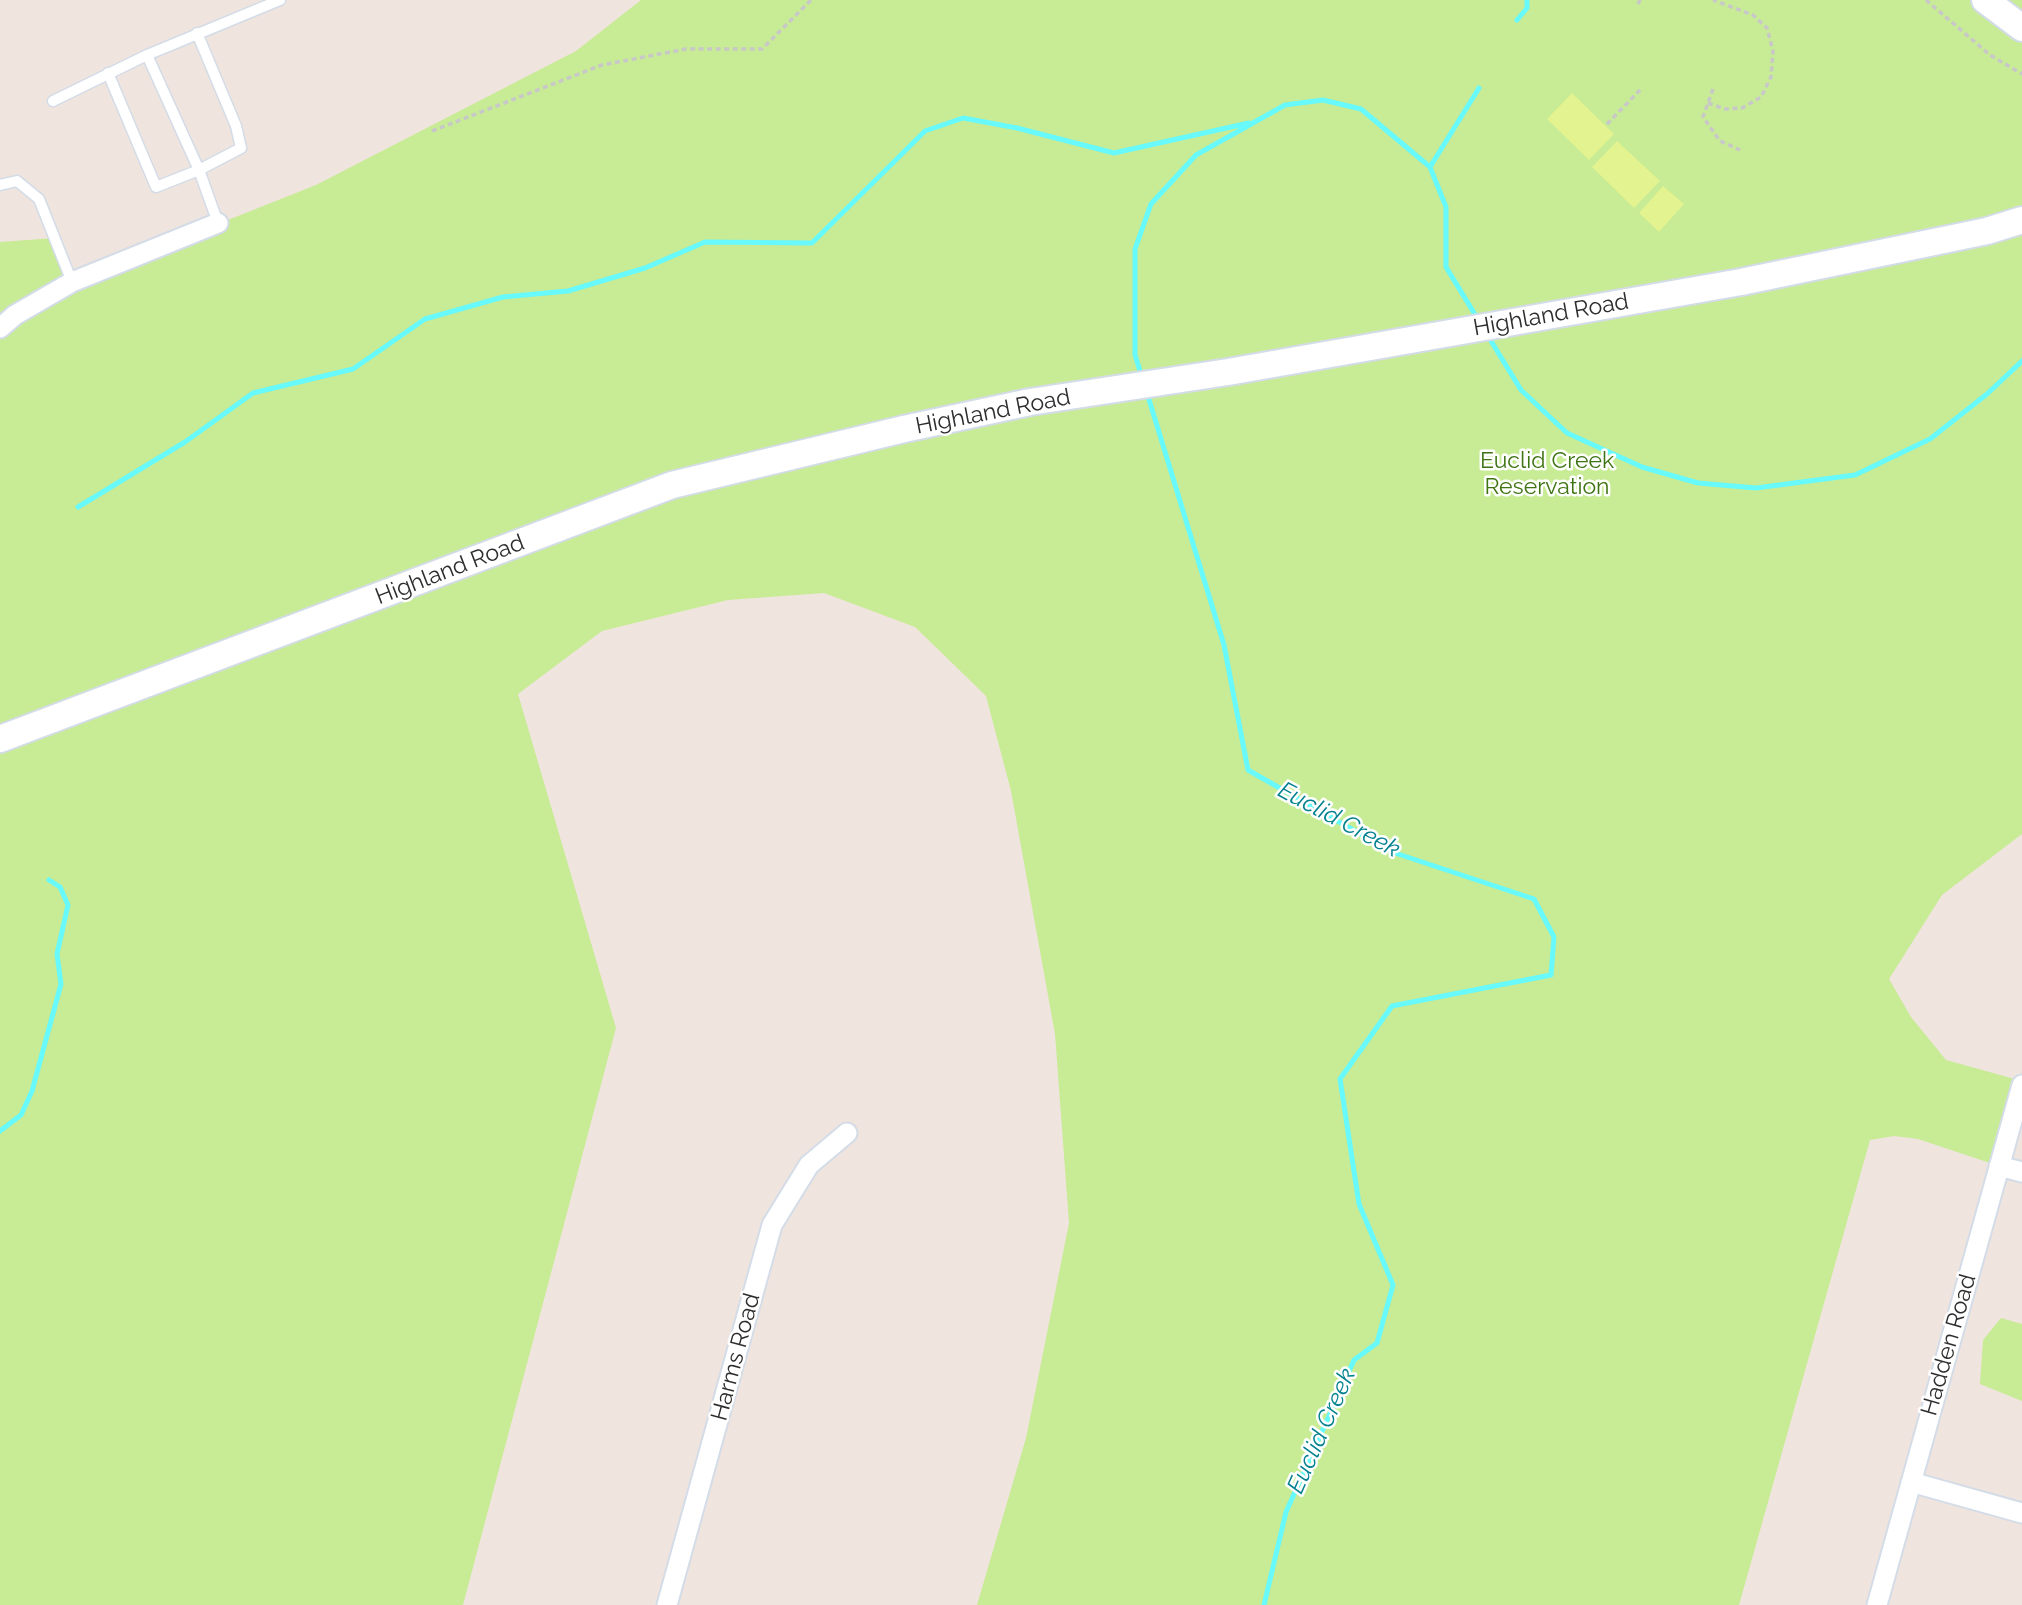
<!DOCTYPE html>
<style>
body{margin:0}
canvas{display:block;background:#f0e4de}
</style>
<canvas width="2022" height="1605"></canvas>
<script>
const ctx = document.querySelector('canvas').getContext('2d');
ctx.lineJoin = 'round';
function fillPath(path, color) {
  ctx.fillStyle = color;
  ctx.fill(path, 'evenodd');
}
function shape(rows) {
  const path = new Path2D();
  for (const r of rows) {
    path.moveTo(r[0], r[1]);
    for (let i = 2; i < r.length; i += 2) path.lineTo(r[i], r[i + 1]);
  }
  return path;
}
function stroke(path, color, width, dash) {
  ctx.strokeStyle = color;
  ctx.lineWidth = width;
  ctx.lineCap = dash ? 'butt' : 'round';
  ctx.setLineDash(dash || []);
  ctx.stroke(path);
}
function drawText(font, color, halo, rows, align = 'center') {
  ctx.font = font + ' Raleway,sans-serif';
  ctx.lineWidth = 5;
  ctx.setLineDash([]);
  ctx.textBaseline = 'middle';
  ctx.strokeStyle = halo;
  ctx.fillStyle = color;
  for (const [text, x, y, turn = 0] of rows) {
    ctx.save();
    ctx.translate(x, y);
    ctx.rotate((+turn || 0) * Math.PI / 180);
    ctx.textAlign = isNaN(turn) ? turn : align;
    if (halo) ctx.strokeText(text, 0, 0);
    ctx.fillText(text, 0, 0);
    ctx.restore();
  }
}
const green = shape([
 [641,0,2022,0,2022,834,1942,895,1889,979,1911,1017,1946,1060,2022,1081,1999,1166,1918,1139,1894,1136,1870,1140,1739,1605,977,1605,1026,1438,1069,1223,1055,1034,1011,791,986,696,915,627,824,593,728,600,602,631,518,694,616,1028,463,1605,0,1605,0,242,55,238,72,282,316,185,576,51],
 [2001,1318,2022,1324,2022,1401,1980,1384,1983,1340]
]);
const pitch = shape([
 [1572,93,1614,134,1589,160,1547,119],
 [1617,141,1660,181,1634,208,1592,167],
 [1663,186,1684,204,1659,232,1639,213]
]);
const stream = shape([
 [1517,20,1527,8,1527,0],
 [1430,167,1479,88],
 [1488,336,1521,390,1567,433,1642,467,1698,483,1756,488,1855,475,1930,439,1987,394,2022,361],
 [1142,377,1135,355,1135,249,1151,204,1196,155,1285,105,1323,100,1361,109,1430,167,1446,207,1446,267,1479,321],
 [1147,393,1224,645,1248,770,1392,852,1534,899,1554,937,1551,975,1392,1006,1340,1079,1359,1204,1393,1285,1377,1343,1354,1360,1286,1512,1264,1605],
 [78,507,185,442,253,393,353,369,425,319,503,297,568,291,645,268,705,242,812,243,925,131,963,118,1017,128,1114,153,1249,123],
 [0,1131,21,1115,32,1091,61,984,57,954,68,905,60,887,49,880]
]);
const path = shape([
 [1926,0,1990,55,2022,74],
 [1638,4,1640,0],
 [1713,89,1703,117,1720,141,1740,150],
 [1708,103,1725,109,1742,108,1761,97,1771,77,1773,51,1767,28,1753,15,1713,0],
 [1607,124,1642,88],
 [432,131,602,65,686,49,762,49,811,0]
]);
const lane = shape([
 [147,55,199,170,218,223],
 [108,73,156,187,199,170,241,148,236,126,197,33],
 [53,101,147,55,280,0],
 [0,185,17,181,39,199,72,282]
]);
const street = shape([
 [0,328,15,315,72,282,218,223],
 [1999,1166,2022,1172],
 [1911,1482,2022,1513],
 [667,1605,772,1225,809,1165,847,1133],
 [1877,1605,2022,1085]
]);
const secondary = shape([
 [1985,0,2022,28],
 [0,739,672,485,904,429,1030,402,1228,372,1741,282,1987,231,2022,220]
]);
const streetNames = [
 ["Highland Road",1551,315,-10],
 ["Highland Road",993,412,-11],
 ["Highland Road",450,570,-21],
 ["Hadden Road",1949,1345,-74],
 ["Harms Road",736,1357,-75]
];
const parkNames = [
 ["Euclid Creek",1547,461],
 ["Reservation",1547,487]
];
const waterNames = [
 ["Euclid Creek",1339,820,28],
 ["Euclid Creek",1322,1431,-66]
];
fillPath(green, '#c8eb95');
fillPath(pitch, '#e2f390');
stroke(stream, '#67f9fb', 5);
stroke(lane, '#d3dce7', 13);
stroke(street, '#d3dce7', 23);
stroke(secondary, '#d3dce7', 30);
stroke(path, '#c8c8c8', 3.5, [5, 3.5]);
stroke(lane, '#fff', 10);
stroke(street, '#fff', 19);
stroke(secondary, '#fff', 26);
drawText('23px', '#2d2d2d', '#fff', streetNames);
drawText('23px', '#3f7413', '#fff', parkNames);
drawText('italic 24px', '#03818f', '#fff', waterNames);
</script>
